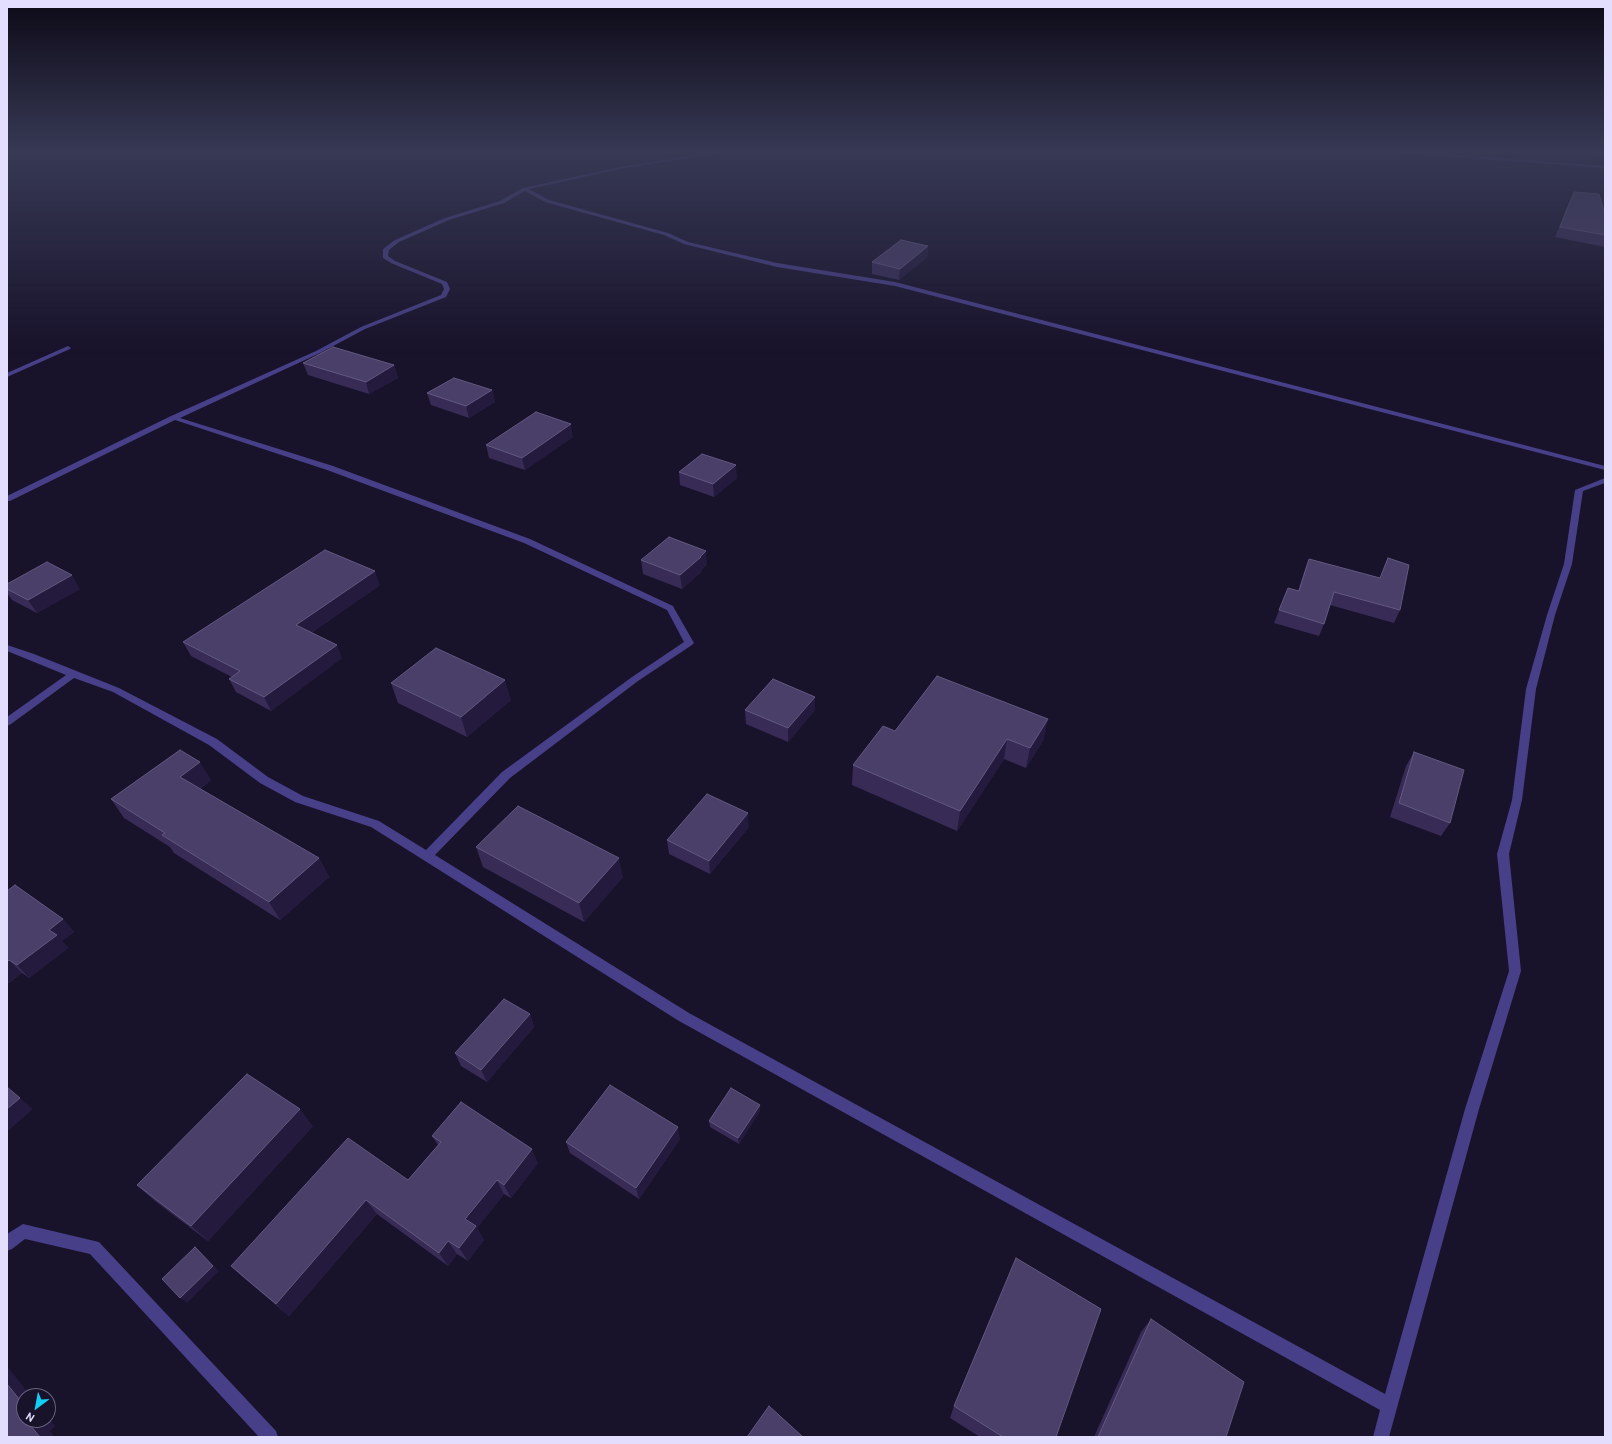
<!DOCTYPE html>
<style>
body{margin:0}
#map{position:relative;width:1612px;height:1444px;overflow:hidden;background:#18122a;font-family:Cabin,sans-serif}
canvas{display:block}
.frame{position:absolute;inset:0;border:8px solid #e3ddfe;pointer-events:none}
.north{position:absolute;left:16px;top:1388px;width:40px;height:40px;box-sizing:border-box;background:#18122a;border:1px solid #69637f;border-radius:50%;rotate:212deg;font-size:11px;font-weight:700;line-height:16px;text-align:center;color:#e3ddfe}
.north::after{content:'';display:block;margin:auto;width:14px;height:18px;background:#11cef6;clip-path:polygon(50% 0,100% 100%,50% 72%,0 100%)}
</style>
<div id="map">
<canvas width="1612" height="1444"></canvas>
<div class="frame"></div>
<div class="north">N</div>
</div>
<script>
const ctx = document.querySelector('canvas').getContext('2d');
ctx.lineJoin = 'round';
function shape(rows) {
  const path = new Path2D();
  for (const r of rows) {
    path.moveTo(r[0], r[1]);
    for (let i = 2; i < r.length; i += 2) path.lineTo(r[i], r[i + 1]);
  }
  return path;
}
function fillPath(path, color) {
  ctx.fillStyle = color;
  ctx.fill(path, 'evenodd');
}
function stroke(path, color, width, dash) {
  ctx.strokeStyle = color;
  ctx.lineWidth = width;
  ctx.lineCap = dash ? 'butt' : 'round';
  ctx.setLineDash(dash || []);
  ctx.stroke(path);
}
const minor = shape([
 [717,152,726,152,625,168,529,189,549,200,668,233,688,242,777,263,895,282,1605,466,1605,470,895,286,777,267,684,244,664,235,545,202,525,191,504,203,449,220,399,242,389,250,388,256,395,261,447,282,450,289,446,297,365,329,320,353,180,418,333,466,530,539,673,606,674,608,694,643,692,645,638,681,510,778,435,855,689,1013,1385,1394,1465,1109,1509,971,1497,854,1512,800,1526,689,1547,615,1564,564,1575,490,1605,478,1605,483,1583,491,1572,564,1555,615,1536,689,1522,800,1509,854,1521,971,1479,1109,1389,1437,1373,1437,1380,1410,679,1021,371,827,295,802,260,783,209,745,113,692,74,678,11,724,7,726,7,717,66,675,7,651,7,645,34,654,119,688,217,739,268,777,303,796,379,821,426,850,502,772,632,677,684,642,667,610,524,543,327,470,175,420,10,501,7,501,7,496,171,416,316,351,361,327,441,295,444,289,442,284,391,263,383,258,383,249,395,240,445,218,500,201,523,188,625,166,717,152],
 [68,346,71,348,70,349,7,377,7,373,68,346],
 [23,1224,99,1242,276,1431,278,1437,259,1437,90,1254,25,1239,12,1249,7,1251,7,1234,23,1224]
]);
const tertiary = shape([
 [1401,152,1417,152,1605,166,1605,168,1403,153,1401,152]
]);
const wall = shape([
 [1593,152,1605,152,1605,160],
 [1574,192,1605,214,1605,247,1555,237,1569,202],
 [928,246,927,257,899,280,872,274,872,262],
 [303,363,394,365,398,378,369,394,308,375],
 [492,390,495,402,469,418,431,405,427,393],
 [573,437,525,470,489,458,486,445],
 [679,472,737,478,714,497,680,485],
 [1388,558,1400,610,1394,623,1330,605,1324,624,1319,636,1274,623,1288,588,1298,591,1304,572,1309,559,1380,578],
 [641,560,707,564,702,569,702,571,682,589,643,574],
 [7,584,80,589,37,613,12,600,7,593],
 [380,585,311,633,342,658,271,711,236,692,229,679,232,677,191,656,183,642],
 [391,683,511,700,467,737,398,703],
 [815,697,815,710,788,742,746,724,745,710],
 [895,731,1044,739,1026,768,1004,759,957,831,852,785,853,765],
 [1414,752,1450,823,1441,836,1390,817,1406,766],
 [211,780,200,789,319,858,329,877,280,920,174,853,170,847,124,818,111,799],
 [749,827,710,874,669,854,667,840],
 [476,847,623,877,584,922,483,867],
 [7,891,63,919,74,932,62,941,68,948,29,978,22,973,9,983,7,982],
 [1605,901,1605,911,1604,910],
 [530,1014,534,1027,487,1082,461,1066,455,1053],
 [760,1105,760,1111,739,1144,710,1127,709,1121],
 [313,1126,208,1241,155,1201,137,1185],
 [432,1136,538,1163,511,1198,504,1194,477,1228,484,1240,468,1261,457,1254,448,1266,377,1214,289,1316,244,1278,231,1266,408,1180,438,1145],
 [680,1139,639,1199,570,1153,566,1142],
 [1151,1319,1226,1437,1094,1437,1141,1332],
 [954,1406,1056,1437,980,1437,950,1418]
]);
const shadedWall = shape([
 [928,246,927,257,899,280,900,269],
 [394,365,398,378,369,394,366,382],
 [492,390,495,402,469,418,466,406],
 [571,424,573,437,525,470,522,458],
 [736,465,737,478,714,497,713,484],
 [706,551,707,564,702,569,702,571,682,589,680,575],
 [375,571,380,585,302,639,296,625],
 [72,575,80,589,37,613,28,600],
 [337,645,342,658,271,711,264,697],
 [505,680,511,700,467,737,461,717],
 [815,697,815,710,788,742,788,728],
 [1048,719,1044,739,1026,768,1030,748],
 [1007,739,1004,759,957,831,960,811],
 [200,762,211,780,191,795,180,777],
 [748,813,749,827,710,874,709,861],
 [319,858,329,877,280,920,269,902],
 [619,858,623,877,584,922,579,903],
 [63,919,74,932,62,941,68,948,29,978,17,965,49,930],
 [9,960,22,973,9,983,7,981,7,962],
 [530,1014,534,1027,487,1082,481,1070],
 [20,1098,33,1109,7,1132,7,1109],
 [760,1105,760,1111,739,1144,738,1138],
 [300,1109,313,1126,208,1241,191,1226],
 [678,1127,680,1139,639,1199,636,1188],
 [532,1149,538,1163,511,1198,504,1185],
 [497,1180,504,1194,477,1228,484,1240,468,1261,459,1248,465,1219],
 [366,1200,377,1214,289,1316,276,1304],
 [448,1241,457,1254,448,1266,439,1253],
 [195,1247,219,1271,187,1303,180,1298],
 [7,1366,31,1396,24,1396,24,1405,7,1384],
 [48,1417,55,1426,50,1431,55,1437,40,1437,26,1420,48,1420]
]);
const building = shape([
 [1574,192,1599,194,1605,214,1605,235,1560,227,1574,192],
 [901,240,928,246,900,269,872,262,901,240],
 [333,347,394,365,366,382,303,363,333,347],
 [454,378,492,390,466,406,427,393,454,378],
 [536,412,571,424,522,458,486,445,536,412],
 [702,454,736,465,713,484,679,472,702,454],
 [669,537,706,551,700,557,701,557,680,575,641,560,669,537],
 [325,550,375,571,296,625,337,645,264,697,229,679,240,671,183,642,325,550],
 [1388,558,1409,565,1400,610,1334,592,1324,624,1279,610,1288,588,1299,591,1309,559,1380,578,1388,558],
 [47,562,72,575,28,600,7,589,7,584,47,562],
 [436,648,505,680,461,717,391,683,436,648],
 [937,676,1048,719,1030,748,1007,739,960,811,853,765,883,726,895,731,937,676],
 [773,679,815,697,788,728,745,710,773,679],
 [180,750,200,762,180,777,319,858,269,902,162,835,165,833,111,799,180,750],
 [1414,752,1464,770,1450,823,1399,803,1414,752],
 [707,794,748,813,709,861,667,840,707,794],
 [518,806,619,858,579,903,476,847,518,806],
 [15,885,63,919,49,930,57,935,17,965,9,960,7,962,7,891,15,885],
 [504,999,530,1014,481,1070,455,1053,504,999],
 [247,1074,300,1109,191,1226,137,1185,247,1074],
 [610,1085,678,1127,636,1188,566,1142,610,1085],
 [7,1087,20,1098,7,1109,7,1087],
 [731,1088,760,1105,738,1138,709,1121,731,1088],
 [461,1102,532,1149,504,1185,497,1180,465,1219,476,1226,459,1248,448,1241,439,1253,366,1200,276,1304,231,1266,348,1138,408,1180,441,1142,432,1136,461,1102],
 [195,1247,213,1266,180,1298,162,1279,195,1247],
 [1016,1258,1101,1309,1056,1437,1003,1437,954,1406,1016,1258],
 [1151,1319,1244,1382,1226,1437,1098,1437,1151,1319],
 [7,1384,24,1405,24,1420,26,1420,40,1437,7,1437,7,1384],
 [769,1406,803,1437,747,1437,769,1406]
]);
fillPath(minor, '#473f87');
fillPath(tertiary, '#473f87');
fillPath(wall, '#382c57');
fillPath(shadedWall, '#231a3d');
fillPath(building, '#4a3f69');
stroke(building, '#625880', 1);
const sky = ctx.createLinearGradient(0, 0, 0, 354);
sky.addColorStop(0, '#0d0a17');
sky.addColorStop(0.43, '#373955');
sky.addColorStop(1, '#37395500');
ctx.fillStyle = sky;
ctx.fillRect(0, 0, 1612, 354);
</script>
